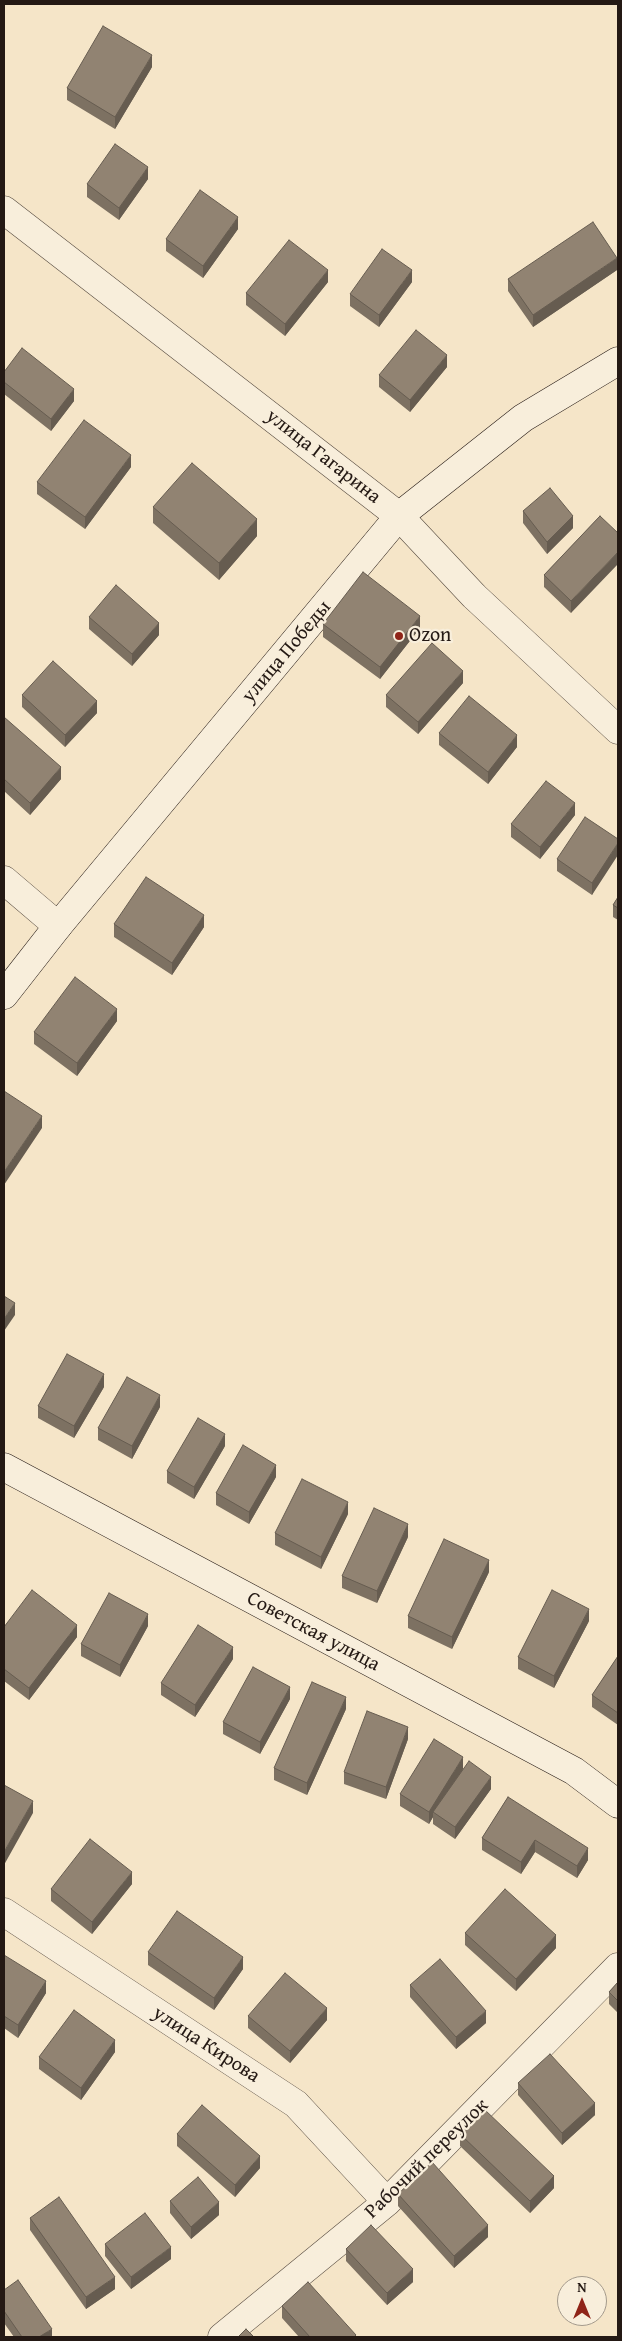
<!DOCTYPE html>
<meta charset="utf-8">
<style>
body{margin:0}
#map{position:relative;width:622px;height:2341px;overflow:hidden;background:#f5e5c8;font-family:"Gentium Book Plus",serif}
canvas{display:block}
.frame{position:absolute;inset:0;border:5px solid #241914;pointer-events:none}
.north{position:absolute;left:557px;top:2276px;width:50px;height:50px;box-sizing:border-box;background:#f8eedb;border:1px solid #a3998b;border-radius:50%;rotate:0deg;font-size:14px;font-weight:700;line-height:20px;text-align:center;color:#241914}
.north::after{content:'';display:block;margin:auto;width:18px;height:22px;background:#8f2418;clip-path:polygon(50% 0,100% 100%,50% 72%,0 100%)}
</style>
<div id="map">
<canvas width="622" height="2341"></canvas>
<div class="frame"></div>
<div class="north">N</div>
</div>
<script>
const ctx = document.querySelector('canvas').getContext('2d');
ctx.lineJoin = 'round';
function shape(rows) {
  const path = new Path2D();
  for (const r of rows) {
    path.moveTo(r[0], r[1]);
    for (let i = 2; i < r.length; i += 2) path.lineTo(r[i], r[i + 1]);
  }
  return path;
}
function stroke(path, color, width, dash) {
  ctx.strokeStyle = color;
  ctx.lineWidth = width;
  ctx.lineCap = dash ? 'butt' : 'round';
  ctx.setLineDash(dash || []);
  ctx.stroke(path);
}
function fillPath(path, color) {
  ctx.fillStyle = color;
  ctx.fill(path, 'evenodd');
}
function drawText(font, color, halo, rows, align = 'center') {
  ctx.font = font + ' "Gentium Book Plus",serif';
  ctx.lineWidth = 4.5;
  ctx.setLineDash([]);
  ctx.textBaseline = 'middle';
  ctx.strokeStyle = halo;
  ctx.fillStyle = color;
  for (const [text, x, y, turn = 0] of rows) {
    ctx.save();
    ctx.translate(x, y);
    ctx.rotate((+turn || 0) * Math.PI / 180);
    ctx.textAlign = isNaN(turn) ? turn : align;
    if (halo) ctx.strokeText(text, 0, 0);
    ctx.fillText(text, 0, 0);
    ctx.restore();
  }
}
const street = shape([
 [4,210,399,516,474,596,618,730],
 [4,880,58,926],
 [4,1912,296,2104,387,2202],
 [222,2337,387,2202,618,1967]
]);
const secondary = shape([
 [4,995,58,926,399,516,523,418,618,361],
 [4,1467,574,1771,618,1804]
]);
const wall = shape([
 [152,67,115,129,67,100,67,88],
 [148,179,119,220,87,197,87,184],
 [238,229,203,278,166,251,166,239],
 [617,270,533,327,508,291,508,279],
 [328,282,285,336,246,305,246,293],
 [412,282,379,327,350,306,350,294],
 [447,367,410,412,379,387,379,375],
 [4,372,74,401,51,431,4,394],
 [131,467,85,529,37,494,37,482],
 [153,507,257,536,219,580,153,523],
 [523,511,573,528,547,554,523,523],
 [600,516,571,613,544,587,544,575],
 [89,617,159,635,132,666,89,629],
 [323,624,420,628,380,679,323,637],
 [463,683,418,734,386,707,386,695],
 [22,695,97,713,65,747,22,707],
 [4,717,61,779,30,815,4,791],
 [439,733,517,747,488,784,439,745],
 [575,815,540,859,511,837,511,824],
 [618,839,592,895,557,871,557,859],
 [618,897,618,920,613,917,613,905],
 [114,924,204,927,172,975,114,937],
 [117,1021,77,1076,34,1044,34,1032],
 [104,1387,74,1438,38,1418,38,1406],
 [160,1407,132,1459,98,1440,98,1428],
 [225,1446,194,1499,167,1483,167,1471],
 [276,1477,249,1524,216,1505,216,1493],
 [348,1514,321,1569,275,1545,275,1533],
 [408,1537,377,1603,342,1588,342,1576],
 [489,1572,452,1649,408,1628,408,1616],
 [589,1621,554,1688,518,1669,518,1657],
 [148,1626,120,1677,81,1656,81,1644],
 [4,1627,77,1637,29,1700,4,1681],
 [618,1656,618,1725,592,1707,592,1695],
 [233,1659,195,1717,161,1695,161,1683],
 [290,1699,260,1754,223,1734,223,1722],
 [346,1709,307,1795,274,1780,274,1768],
 [408,1739,386,1799,344,1784,344,1772],
 [463,1769,491,1789,455,1839,433,1824,433,1817,429,1824,400,1806,400,1794],
 [508,1797,588,1860,577,1878,535,1852,521,1874,482,1850,482,1838],
 [132,1884,92,1934,51,1901,51,1889],
 [465,1933,556,1948,516,1991,465,1945],
 [148,1952,243,1969,214,2010,148,1965],
 [4,1955,46,1993,18,2038,4,2028],
 [618,1982,618,2013,609,2004,609,1992],
 [410,1985,486,2023,456,2049,410,1997],
 [248,2016,327,2020,290,2063,248,2028],
 [115,2052,81,2100,39,2069,39,2057],
 [518,2083,595,2115,562,2145,518,2095],
 [177,2134,260,2168,235,2197,177,2146],
 [460,2134,554,2188,530,2213,460,2146],
 [398,2194,488,2237,454,2268,398,2206],
 [170,2201,219,2215,191,2239,170,2213],
 [30,2218,115,2289,86,2309,30,2230],
 [105,2244,171,2259,131,2289,105,2256],
 [346,2249,413,2282,387,2305,346,2261],
 [4,2290,52,2337,14,2337,4,2323],
 [282,2306,356,2337,299,2337,282,2318]
]);
const shadedWall = shape([
 [152,55,152,67,115,129,115,117],
 [148,167,148,179,119,220,119,208],
 [238,217,238,229,203,278,203,266],
 [617,258,617,270,533,327,533,315],
 [328,270,328,282,285,336,285,324],
 [412,270,412,282,379,327,379,315],
 [447,355,447,367,410,412,410,400],
 [74,389,74,401,51,431,51,419],
 [131,455,131,467,85,529,85,517],
 [573,516,573,528,547,554,547,542],
 [257,519,257,536,219,580,219,563],
 [618,552,618,564,571,613,571,601],
 [420,616,420,628,380,679,380,667],
 [159,623,159,635,132,666,132,654],
 [463,671,463,683,418,734,418,722],
 [97,701,97,713,65,747,65,735],
 [517,735,517,747,488,784,488,772],
 [61,767,61,779,30,815,30,803],
 [575,803,575,815,540,859,540,847],
 [618,843,618,855,592,895,592,883],
 [204,915,204,927,172,975,172,963],
 [117,1009,117,1021,77,1076,77,1063],
 [42,1116,42,1128,4,1185,4,1172],
 [15,1303,15,1315,4,1331,4,1319],
 [104,1374,104,1387,74,1438,74,1426],
 [160,1395,160,1407,132,1459,132,1446],
 [225,1434,225,1446,194,1499,194,1487],
 [276,1465,276,1477,249,1524,249,1512],
 [348,1502,348,1514,321,1569,321,1557],
 [408,1524,408,1537,377,1603,377,1591],
 [489,1560,489,1572,452,1649,452,1637],
 [589,1609,589,1621,554,1688,554,1676],
 [148,1614,148,1626,120,1677,120,1665],
 [77,1625,77,1637,29,1700,29,1688],
 [233,1647,233,1659,195,1717,195,1705],
 [290,1687,290,1699,260,1754,260,1742],
 [346,1697,346,1709,307,1795,307,1783],
 [408,1727,408,1739,386,1799,386,1787],
 [463,1757,463,1769,433,1812,433,1817,429,1824,429,1812],
 [491,1777,491,1789,455,1839,455,1827],
 [33,1801,33,1813,4,1865,4,1852],
 [535,1840,535,1852,521,1874,521,1862],
 [588,1848,588,1860,577,1878,577,1866],
 [132,1872,132,1884,92,1934,92,1922],
 [556,1935,556,1948,516,1991,516,1979],
 [243,1957,243,1969,214,2010,214,1998],
 [46,1981,46,1993,18,2038,18,2025],
 [327,2008,327,2020,290,2063,290,2051],
 [486,2011,486,2023,456,2049,456,2037],
 [115,2040,115,2052,81,2100,81,2088],
 [595,2103,595,2115,562,2145,562,2133],
 [260,2156,260,2168,235,2197,235,2185],
 [554,2176,554,2188,530,2213,530,2201],
 [219,2202,219,2215,191,2239,191,2227],
 [488,2225,488,2237,454,2268,454,2256],
 [171,2247,171,2259,131,2289,131,2277],
 [413,2269,413,2282,387,2305,387,2293],
 [115,2277,115,2289,86,2309,86,2297],
 [52,2329,52,2337,39,2337]
]);
const building = shape([
 [103,26,152,55,115,117,67,88,103,26],
 [115,144,148,167,119,208,87,184,115,144],
 [200,190,238,217,203,266,166,239,200,190],
 [593,222,617,258,533,315,508,279,593,222],
 [289,240,328,270,285,324,246,293,289,240],
 [382,249,412,270,379,315,350,294,382,249],
 [416,330,447,355,410,400,379,375,416,330],
 [22,348,74,389,51,419,4,382,4,372,22,348],
 [84,420,131,455,85,517,37,482,84,420],
 [192,463,257,519,219,563,153,507,192,463],
 [550,488,573,516,547,542,523,511,550,488],
 [600,516,618,533,618,552,571,601,544,575,600,516],
 [363,572,420,616,380,667,323,624,363,572],
 [116,585,159,623,132,654,89,617,116,585],
 [432,643,463,671,418,722,386,695,432,643],
 [53,661,97,701,65,735,22,695,53,661],
 [469,696,517,735,488,772,439,733,469,696],
 [4,717,61,767,30,803,4,779,4,717],
 [546,781,575,803,540,847,511,824,546,781],
 [585,817,618,839,618,843,592,883,557,859,585,817],
 [146,877,204,915,172,963,114,924,146,877],
 [618,897,618,908,613,905,618,897],
 [75,977,117,1009,77,1063,34,1032,75,977],
 [4,1091,42,1116,4,1172,4,1091],
 [4,1296,15,1303,4,1319,4,1296],
 [67,1354,104,1374,74,1426,38,1406,67,1354],
 [127,1377,160,1395,132,1446,98,1428,127,1377],
 [198,1418,225,1434,194,1487,167,1471,198,1418],
 [243,1445,276,1465,249,1512,216,1493,243,1445],
 [302,1479,348,1502,321,1557,275,1533,302,1479],
 [374,1508,408,1524,377,1591,342,1576,374,1508],
 [444,1539,489,1560,452,1637,408,1616,444,1539],
 [32,1590,77,1625,29,1688,4,1669,4,1627,32,1590],
 [552,1590,589,1609,554,1676,518,1657,552,1590],
 [109,1593,148,1614,120,1665,81,1644,109,1593],
 [198,1625,233,1647,195,1705,161,1683,198,1625],
 [618,1656,618,1713,592,1695,618,1656],
 [253,1667,290,1687,260,1742,223,1722,253,1667],
 [312,1682,346,1697,307,1783,274,1768,312,1682],
 [367,1711,408,1727,386,1787,344,1772,367,1711],
 [434,1739,463,1757,429,1812,400,1794,434,1739],
 [469,1761,491,1777,455,1827,433,1812,469,1761],
 [4,1785,33,1801,4,1852,4,1785],
 [508,1797,588,1848,577,1866,535,1840,521,1862,482,1838,508,1797],
 [90,1839,132,1872,92,1922,51,1889,90,1839],
 [505,1889,556,1935,516,1979,465,1933,505,1889],
 [177,1911,243,1957,214,1998,148,1952,177,1911],
 [4,1955,46,1981,18,2025,4,2016,4,1955],
 [440,1959,486,2011,456,2037,410,1985,440,1959],
 [285,1973,327,2008,290,2051,248,2016,285,1973],
 [618,1982,618,2001,609,1992,618,1982],
 [74,2010,115,2040,81,2088,39,2057,74,2010],
 [550,2054,595,2103,562,2133,518,2083,550,2054],
 [202,2105,260,2156,235,2185,177,2134,202,2105],
 [484,2109,554,2176,530,2201,460,2134,484,2109],
 [432,2162,488,2225,454,2256,398,2194,432,2162],
 [198,2177,219,2202,191,2227,170,2201,198,2177],
 [59,2197,115,2277,86,2297,30,2218,59,2197],
 [145,2213,171,2247,131,2277,105,2244,145,2213],
 [371,2225,413,2269,387,2293,346,2249,371,2225],
 [18,2280,52,2329,39,2337,22,2337,4,2311,4,2290,18,2280],
 [308,2282,356,2335,354,2337,310,2337,282,2306,308,2282],
 [246,2329,254,2337,238,2337,246,2329]
]);
const markers = [
 [399,636,5,"#8f2418"]
];
const streetNames = [
 ["улица Гагарина",323,457,38],
 ["улица Победы",287,652,-50],
 ["Советская улица",313,1632,28],
 ["улица Кирова",206,2045,33],
 ["Рабочий переулок",427,2159,-44]
];
const poiNames = [
 ["Ozon",409,636]
];
stroke(street, '#584c41', 29);
stroke(secondary, '#241914', 29);
stroke(street, '#f8eedb', 28);
stroke(secondary, '#f8eedb', 28);
fillPath(wall, '#7d7162');
fillPath(shadedWall, '#665c50');
fillPath(building, '#918372');
stroke(building, '#665c50', 1);
for (const [x, y, r, color] of markers) {
  const dot = new Path2D();
  dot.arc(x, y, r, 0, 2 * Math.PI);
  ctx.fillStyle = color;
  ctx.fill(dot);
  stroke(dot, '#f8eedb', 2);
}
drawText('20px', '#241914', '#f8eedb', streetNames);
drawText('20px', '#241914', '#f8eedb', poiNames, 'left');
</script>
